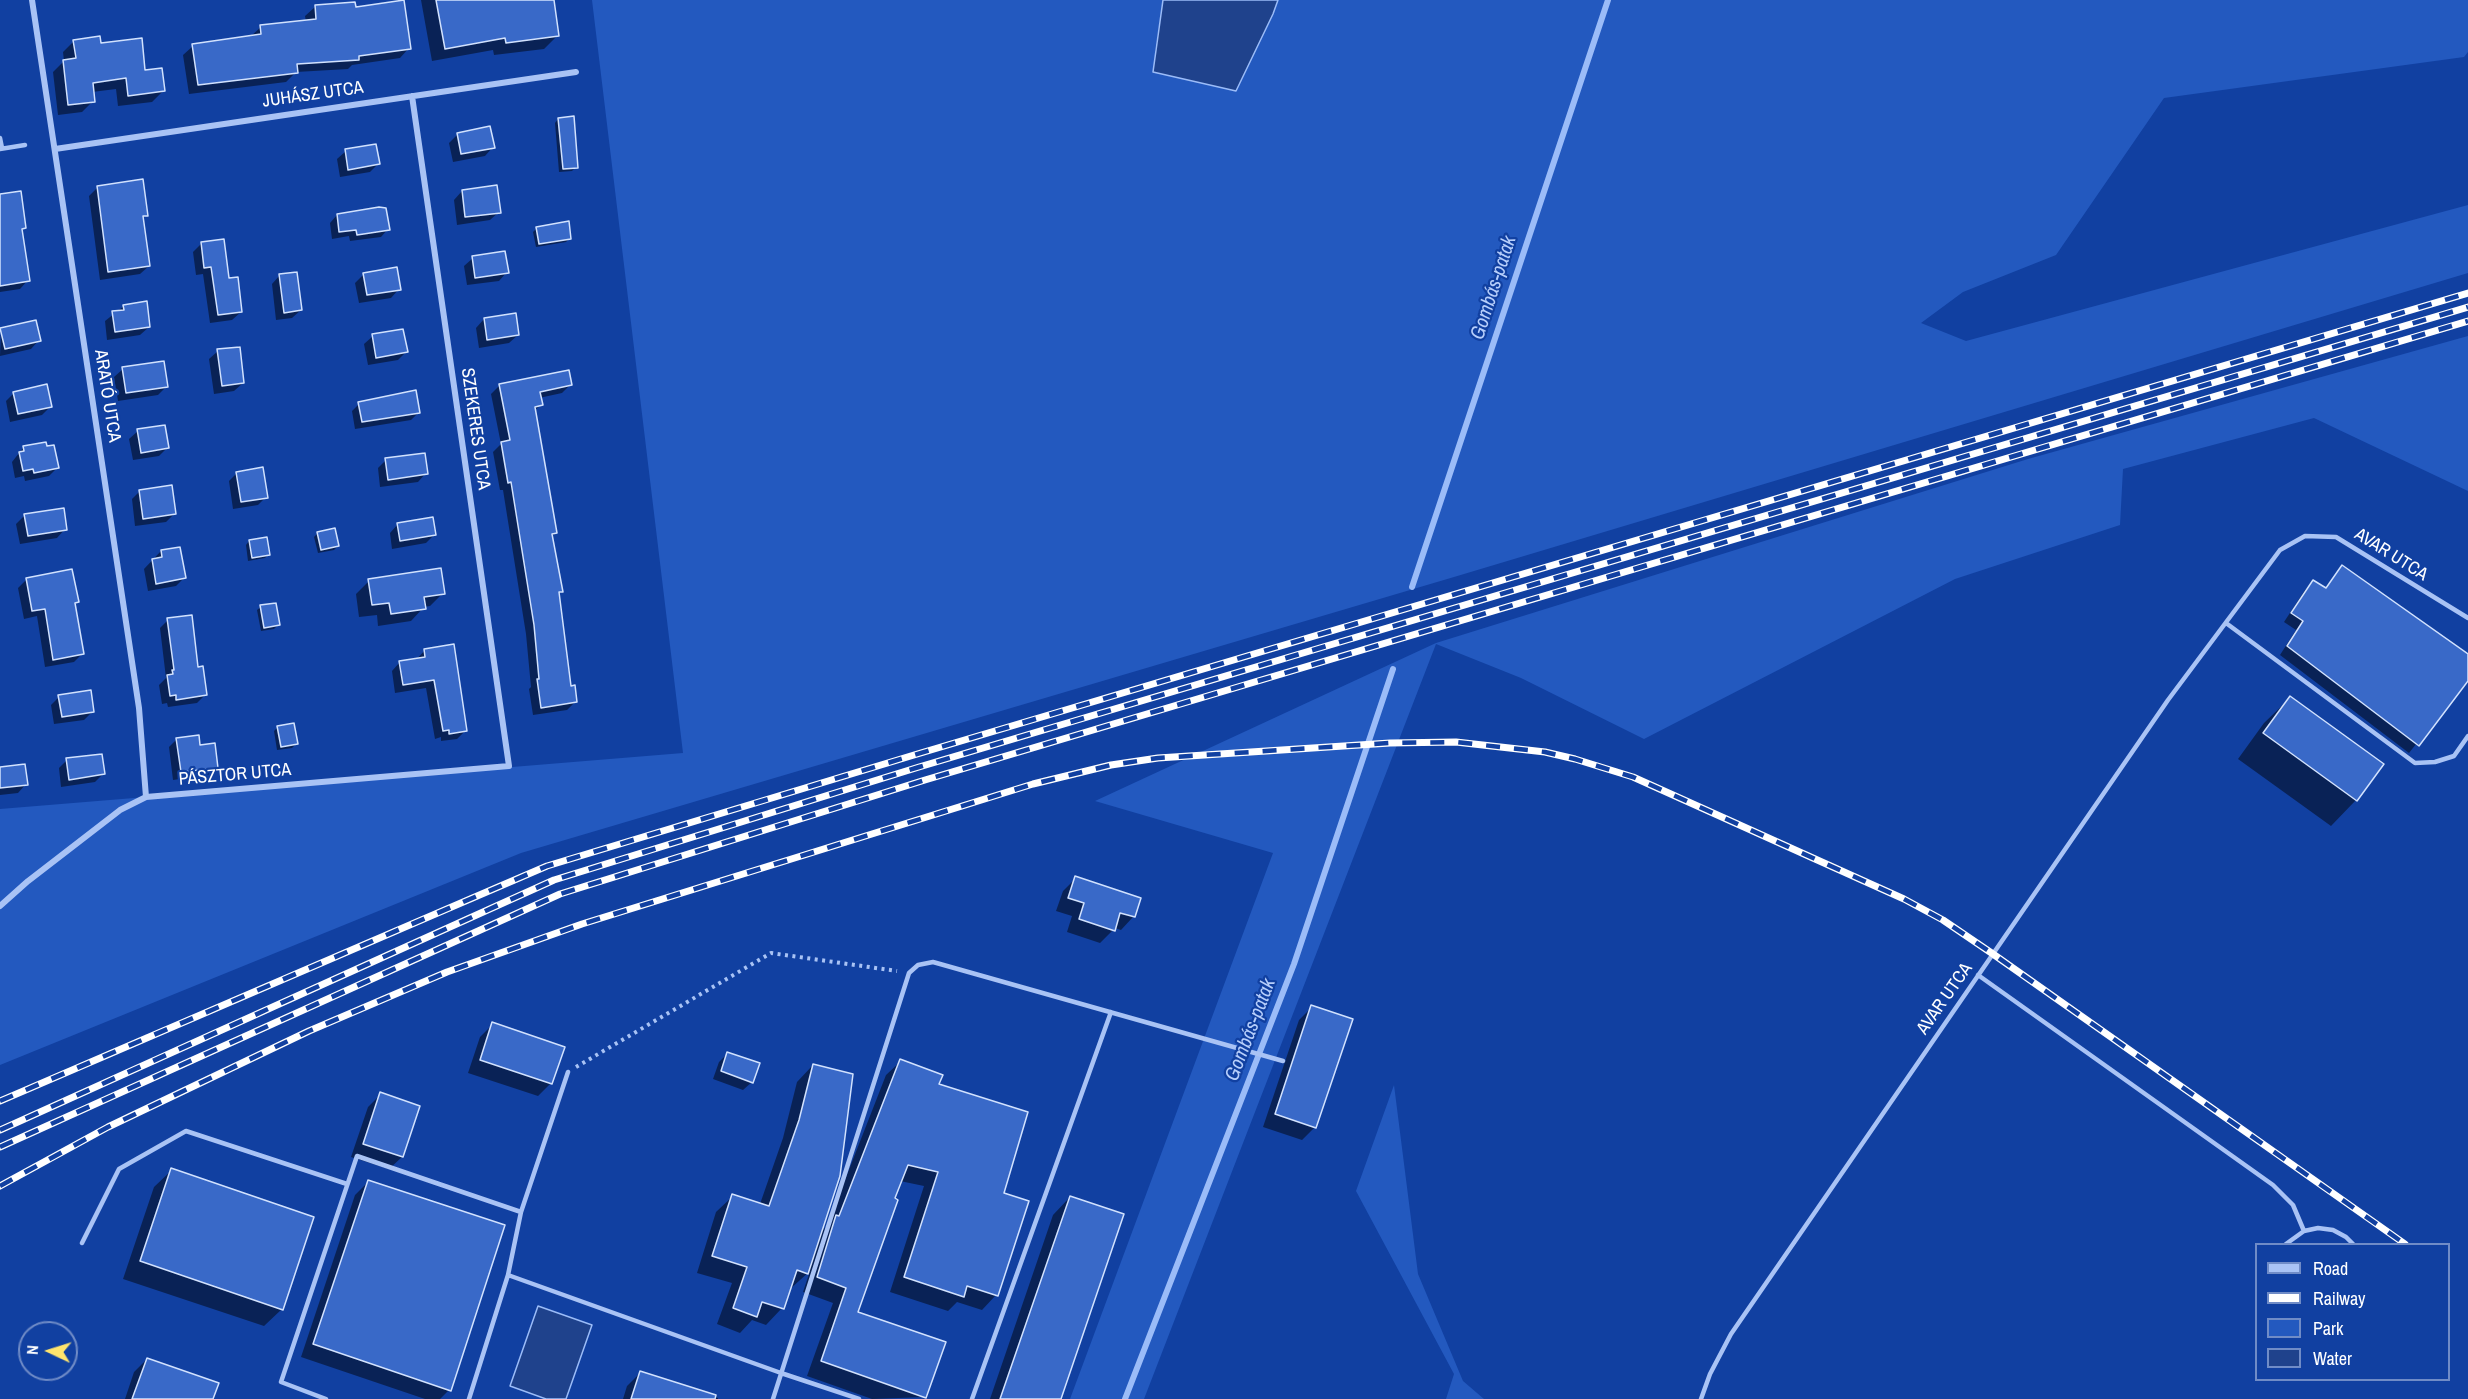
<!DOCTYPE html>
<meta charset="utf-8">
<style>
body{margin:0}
#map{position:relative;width:2468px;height:1399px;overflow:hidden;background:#1140a1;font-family:"Archivo Narrow",sans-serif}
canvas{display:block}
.legend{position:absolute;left:2255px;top:1243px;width:195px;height:138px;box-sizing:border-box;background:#1140a1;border:2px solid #708cc7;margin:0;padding:8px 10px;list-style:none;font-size:18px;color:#fff}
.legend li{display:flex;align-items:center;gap:12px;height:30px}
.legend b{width:30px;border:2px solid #708cc7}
.north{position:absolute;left:18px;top:1321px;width:60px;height:60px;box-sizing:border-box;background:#1140a1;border:2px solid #708cc7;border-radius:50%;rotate:274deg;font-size:16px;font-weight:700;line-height:24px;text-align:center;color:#fff}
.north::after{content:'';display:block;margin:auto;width:21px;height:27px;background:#ffe46d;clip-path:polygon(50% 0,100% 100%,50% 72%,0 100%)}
</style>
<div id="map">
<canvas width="2468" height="1399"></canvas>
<ul class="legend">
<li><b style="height:8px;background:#a9c3f5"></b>Road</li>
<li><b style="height:8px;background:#fff"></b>Railway</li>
<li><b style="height:16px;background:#2359bf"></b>Park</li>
<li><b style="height:16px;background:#1f428c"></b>Water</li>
</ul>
<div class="north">N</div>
</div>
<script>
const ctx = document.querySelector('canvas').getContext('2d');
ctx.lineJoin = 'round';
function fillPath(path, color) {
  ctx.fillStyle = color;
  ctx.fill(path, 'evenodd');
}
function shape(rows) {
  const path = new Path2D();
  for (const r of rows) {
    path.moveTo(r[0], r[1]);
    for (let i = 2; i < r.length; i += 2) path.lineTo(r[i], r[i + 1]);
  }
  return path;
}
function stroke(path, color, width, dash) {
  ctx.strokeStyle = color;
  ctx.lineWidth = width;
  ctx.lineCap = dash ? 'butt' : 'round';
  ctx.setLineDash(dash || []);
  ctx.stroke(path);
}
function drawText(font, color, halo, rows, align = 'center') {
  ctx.font = font + ' "Archivo Narrow",sans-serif';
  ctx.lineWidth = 4.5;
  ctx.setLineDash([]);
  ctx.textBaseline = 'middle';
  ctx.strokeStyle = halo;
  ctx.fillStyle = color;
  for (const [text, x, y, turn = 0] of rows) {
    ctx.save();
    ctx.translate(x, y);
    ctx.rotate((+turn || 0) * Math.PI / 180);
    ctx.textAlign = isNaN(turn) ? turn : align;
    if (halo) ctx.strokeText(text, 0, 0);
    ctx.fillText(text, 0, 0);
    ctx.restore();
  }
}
const green = shape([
 [592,0,1163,0,1155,51,1236,90,1273,14,1278,0,2468,0,2468,52,2464,57,2164,98,2056,255,1963,292,1921,323,1966,341,2468,205,2468,273,1454,577,521,853,0,1065,0,809,683,753],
 [2468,336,2468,491,2314,418,2123,469,2120,525,1955,579,1644,739,1521,678,1436,644,1144,1399,1070,1399,1273,853,1095,801,1436,643,2028,459],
 [1394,1085,1418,1274,1463,1381,1484,1399,1446,1399,1454,1374,1356,1191]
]);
const water = shape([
 [1163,0,1278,0,1273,14,1236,91,1153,72,1163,0],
 [538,1306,592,1325,566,1399,546,1399,510,1386,538,1306]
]);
const shadow = shape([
 [421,0,552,0,557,36,544,49,494,55,493,50,432,61],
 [315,7,409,48,400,58,352,65,348,69,296,72,286,82,189,94,183,55,193,46,251,36,261,27,306,22,305,16],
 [74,41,99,45,144,71,163,91,152,102,118,106,116,89,92,92,93,101,82,112,58,115,53,72,64,61,63,52],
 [558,119,576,167,572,171,559,172,555,123],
 [458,134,493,147,485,156,453,162,449,143],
 [346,151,378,164,370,172,340,177,337,159],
 [98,187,146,215,142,219,149,266,140,274,100,280,89,196],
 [462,191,499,212,490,220,457,225,454,200],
 [0,195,25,227,21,231,28,280,20,289,0,292],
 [337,215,388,229,381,237,350,241,349,236,332,239,330,223],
 [537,228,570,238,566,242,536,247,533,232],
 [201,244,228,280,241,312,232,320,210,323,203,274,196,275,193,252],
 [473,258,507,272,499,281,467,285,464,266],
 [364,274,399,289,391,298,359,303,355,283],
 [280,275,301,310,292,318,276,320,272,284],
 [124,306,149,327,140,335,107,340,105,321],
 [484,319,518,335,509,343,479,348,476,328],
 [1,330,39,340,31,349,0,356],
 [373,336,406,352,398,360,368,365,364,344],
 [218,351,243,383,234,391,214,394,209,359],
 [123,369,166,387,158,395,118,401,114,377],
 [500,385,570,385,562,393,539,398,541,405,534,411,556,533,551,537,562,591,558,595,570,687,576,701,567,710,533,715,529,689,531,687,526,634,503,490,500,490,493,452,501,444,491,394],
 [14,393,50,407,42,415,10,422,6,401],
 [359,404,418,413,411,420,355,429,352,411],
 [138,431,167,448,159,456,133,460,129,439],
 [23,448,57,468,49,476,25,481,24,476,15,478,12,462],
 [386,460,426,473,418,482,380,487,378,468],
 [237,473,266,497,258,505,233,509,229,481],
 [140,491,175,513,166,522,135,526,132,499],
 [25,515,65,529,57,538,20,544,16,524],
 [398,524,434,535,426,543,392,549,390,533],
 [318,533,338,546,334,550,318,553,314,537],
 [249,541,269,554,265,558,248,561,246,545],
 [161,551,184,578,176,586,148,591,144,569],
 [2342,567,2468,656,2468,678,2409,753,2280,655,2296,630,2284,622,2305,590,2314,582,2324,589],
 [27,579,77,601,74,605,82,654,74,662,45,667,37,616,24,619,18,588],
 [369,581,443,593,430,606,424,607,411,621,378,626,377,615,359,617,356,594],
 [261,607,278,625,274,629,261,631,257,610],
 [168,620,197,668,205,695,197,703,168,707,167,703,162,704,159,685,166,678,160,628],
 [425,650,466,730,457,739,441,741,441,737,435,739,426,688,395,693,392,671,400,662,416,660],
 [59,697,93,711,84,720,54,724,51,705],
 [2290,698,2382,765,2356,800,2331,826,2238,759,2264,723],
 [278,727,296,744,292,748,277,750,274,731],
 [177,739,199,747,216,767,208,775,173,780,169,747],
 [67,760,103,774,95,782,61,787,59,768],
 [0,768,26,784,18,793,0,795],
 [1076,878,1133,917,1121,930,1115,928,1100,943,1067,932,1072,916,1056,911,1063,891],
 [1312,1007,1315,1127,1302,1140,1263,1127,1299,1020],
 [493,1024,551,1083,538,1096,468,1073,480,1037],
 [728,1053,752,1082,743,1090,713,1079,719,1062],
 [901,1061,937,1085,1002,1194,996,1295,982,1310,957,1302,948,1311,890,1292,924,1186,900,1181,856,1313,925,1397,872,1399,807,1376,833,1303,803,1292,810,1271,789,1290,782,1308,766,1325,752,1320,740,1333,717,1324,732,1283,697,1273,716,1212,733,1196,760,1204,783,1138,797,1082,813,1065,819,1234,827,1226,886,1075],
 [381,1094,402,1157,389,1169,351,1157,368,1107],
 [172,1170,282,1309,264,1326,123,1279,154,1187],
 [368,1182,449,1390,440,1399,425,1399,301,1357,355,1195],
 [1070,1197,1059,1399,990,1399,1053,1215],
 [147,1359,212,1399,125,1399,134,1372],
 [640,1373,718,1398,718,1399,623,1399,627,1386]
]);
const stream = shape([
 [1412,587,1608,0],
 [1125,1399,1294,964,1393,669]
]);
const building = shape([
 [404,0,411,49,359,56,359,60,297,64,298,73,198,85,192,44,261,34,260,25,316,19,315,5,355,2,356,7,404,0],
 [436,0,554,0,559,36,506,43,505,38,445,49,436,0],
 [100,36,101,43,142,38,145,70,162,68,165,91,128,96,126,78,93,83,95,102,68,105,63,60,76,58,73,40,100,36],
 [574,116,578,168,563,169,558,118,574,116],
 [490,126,495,148,461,154,457,133,490,126],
 [376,144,380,164,348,170,345,149,376,144],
 [143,179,148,216,143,216,150,266,108,272,97,186,143,179],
 [497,185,501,213,465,217,462,190,497,185],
 [21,191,26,228,22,229,30,281,0,286,0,194,21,191],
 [379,207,386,208,390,230,357,235,356,230,339,232,337,214,379,207],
 [569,221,571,239,539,244,536,227,569,221],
 [224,239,229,278,238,277,242,312,218,315,211,267,204,268,201,242,224,239],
 [505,251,509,273,475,278,472,256,505,251],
 [397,267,401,290,367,295,363,273,397,267],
 [297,272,302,310,284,313,279,274,297,272],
 [147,301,150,327,115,332,112,311,124,310,123,305,147,301],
 [516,313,519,335,487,340,484,318,516,313],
 [36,320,41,341,5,349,0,328,36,320],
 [403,329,408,352,376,358,372,334,403,329],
 [240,347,244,383,222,386,217,349,240,347],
 [164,361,168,387,126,393,122,367,164,361],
 [569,370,572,385,540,392,543,405,535,407,557,533,552,534,563,592,559,592,571,686,575,685,577,702,541,708,537,679,539,679,534,625,511,482,508,483,501,442,510,440,499,384,569,370],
 [47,384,52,407,18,414,13,392,47,384],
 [416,390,420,413,362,422,358,402,416,390],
 [165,425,169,448,141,453,137,429,165,425],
 [46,442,47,446,54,445,59,468,34,473,33,469,23,471,19,452,24,451,23,446,46,442],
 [425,453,428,474,388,480,385,458,425,453],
 [263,467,268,498,241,502,236,472,263,467],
 [172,485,176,514,143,519,139,490,172,485],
 [64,508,67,530,28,536,24,514,64,508],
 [433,517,436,535,400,541,397,523,433,517],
 [335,528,339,546,321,550,317,532,335,528],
 [267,537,270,555,252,558,249,540,267,537],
 [180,547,186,578,156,584,152,559,162,557,161,550,180,547],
 [2342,565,2468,654,2468,681,2419,746,2287,646,2303,621,2291,613,2313,580,2326,588,2342,565],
 [441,568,445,594,424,597,426,609,391,614,389,603,372,605,368,579,441,568],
 [72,569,79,602,75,603,84,654,53,660,45,609,32,611,26,578,72,569],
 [276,603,280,625,264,628,260,605,276,603],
 [192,615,198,667,203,666,207,695,176,700,176,695,170,696,167,675,173,674,172,670,174,670,167,618,192,615],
 [454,644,467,731,449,734,449,730,443,731,434,680,403,685,399,661,425,657,424,649,454,644],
 [91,690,94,712,62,717,58,695,91,690],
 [2290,696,2384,764,2357,801,2263,733,2290,696],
 [294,723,298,744,281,747,277,726,294,723],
 [199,735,200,745,215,743,218,768,181,772,176,738,199,735],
 [102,754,105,774,69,780,66,758,102,754],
 [25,764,28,785,0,788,0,767,25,764],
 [1075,876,1141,898,1135,917,1120,913,1115,931,1079,919,1084,903,1068,898,1075,876],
 [1311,1005,1353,1019,1316,1128,1275,1114,1311,1005],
 [492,1022,565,1047,552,1084,480,1060,492,1022],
 [727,1052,760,1063,753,1083,721,1071,727,1052],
 [900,1059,943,1075,939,1084,1028,1112,1004,1193,1029,1201,998,1296,967,1286,964,1297,904,1277,938,1172,908,1165,895,1198,898,1200,858,1312,946,1342,926,1398,821,1361,846,1288,817,1277,836,1215,839,1216,900,1059],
 [813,1064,853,1074,840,1176,808,1274,797,1270,784,1309,762,1302,757,1317,733,1308,747,1267,712,1256,732,1194,769,1206,799,1120,813,1064],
 [380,1092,420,1106,403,1157,363,1144,380,1092],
 [171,1168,314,1217,283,1310,140,1261,171,1168],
 [368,1180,505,1225,451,1391,313,1344,368,1180],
 [1070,1196,1124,1214,1061,1399,1000,1399,1070,1196],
 [147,1358,219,1383,213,1399,132,1399,147,1358],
 [640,1371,716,1395,715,1399,631,1399,640,1371]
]);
const path = shape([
 [576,1067,771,953,897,971]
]);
const lane = shape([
 [0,138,2,148],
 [0,149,25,145],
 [2226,623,2415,763,2435,762,2454,756,2468,736],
 [1978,975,2273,1185,2293,1205,2304,1231],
 [82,1243,119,1169,186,1131,347,1184],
 [2286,1244,2304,1231,2318,1228,2333,1230,2346,1237,2353,1244],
 [508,1275,781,1373,859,1399],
 [326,1399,281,1382,357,1156,521,1212],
 [469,1399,508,1275,521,1212,568,1072],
 [773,1399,909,973,918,965,933,962,1283,1061],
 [972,1399,1111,1012],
 [1701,1399,1710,1374,1731,1334,2168,700,2280,550,2305,536,2336,537,2468,618]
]);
const street = shape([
 [32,0,139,708,146,797],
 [55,149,576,72],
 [0,906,28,881,120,810,146,797,509,766,412,96]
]);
const rail = shape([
 [0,1101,547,866,914,755,2468,293],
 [0,1130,554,880,919,767,2468,307],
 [0,1147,560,894,925,780,2468,321],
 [0,1186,108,1127,309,1031,447,972,582,924,1033,784,1111,765,1158,758,1390,743,1456,742,1545,752,1575,759,1633,777,1904,899,1943,920,1993,954,2405,1244]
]);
const streetNames = [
 ["JUHÁSZ UTCA",313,95,-8],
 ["ARATÓ UTCA",107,396,81],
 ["SZEKERES UTCA",475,429,82],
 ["AVAR UTCA",2391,555,32],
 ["PÁSZTOR UTCA",235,775,-5],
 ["AVAR UTCA",1945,999,-55]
];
const waterNames = [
 ["Gombás-patak",1494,288,-72],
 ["Gombás-patak",1251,1030,-69]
];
fillPath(green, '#2359bf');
fillPath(water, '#1f428c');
stroke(water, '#9bbcf8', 1.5);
fillPath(shadow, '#0007');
stroke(stream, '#9bbcf8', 6);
fillPath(building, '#3969c8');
stroke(building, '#d2e2fe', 1.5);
stroke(path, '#a9c3f5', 4, [3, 4.5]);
stroke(lane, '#a9c3f5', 4.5);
stroke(street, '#a9c3f5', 6);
stroke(rail, '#fff', 7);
stroke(rail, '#1140a1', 4.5, [14]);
drawText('18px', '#fff', '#1140a1', streetNames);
drawText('italic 20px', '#b6cefb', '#1140a1', waterNames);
</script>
